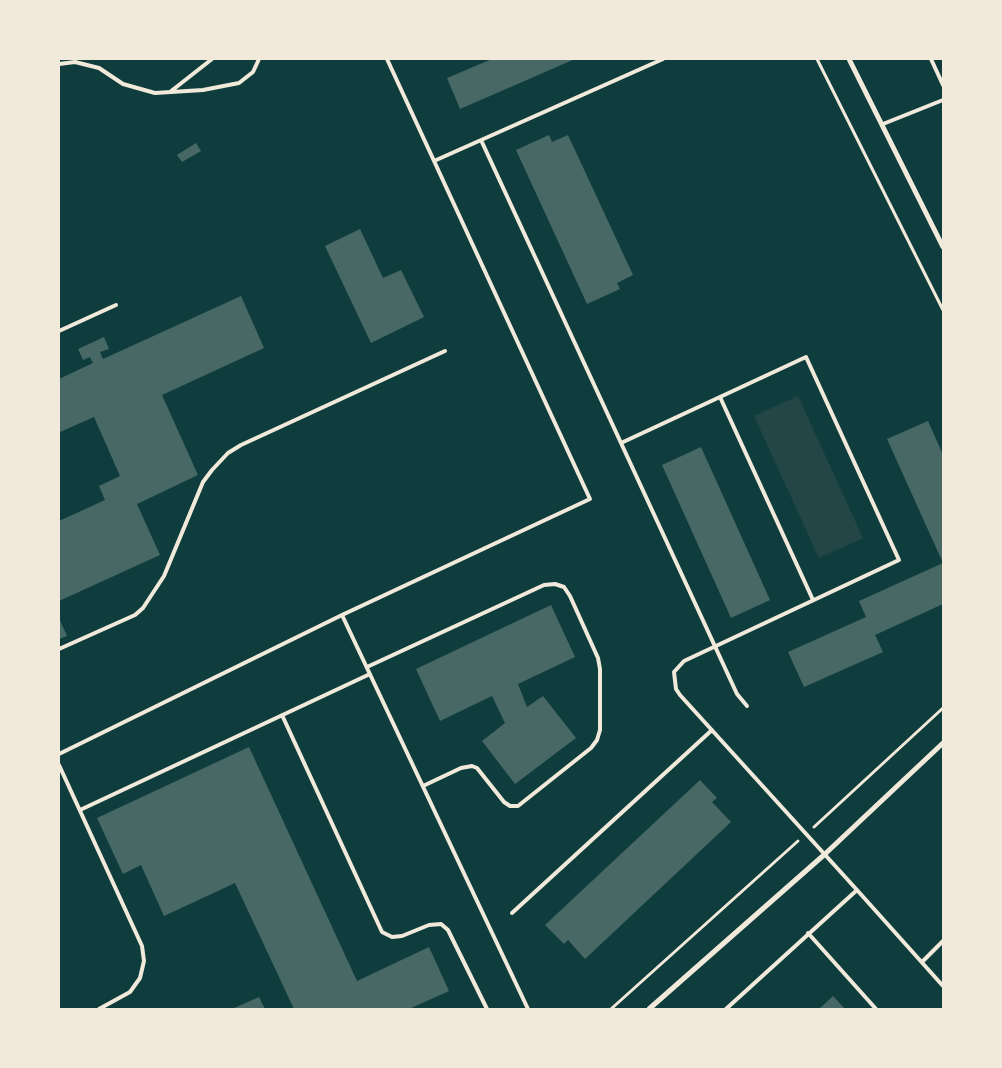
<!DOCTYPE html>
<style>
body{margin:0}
#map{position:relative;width:1002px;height:1068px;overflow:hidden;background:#0f3d3e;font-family:Rubik,sans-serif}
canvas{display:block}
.frame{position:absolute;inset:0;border:60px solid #f1e9da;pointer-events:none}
</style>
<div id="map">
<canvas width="1002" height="1068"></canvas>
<div class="frame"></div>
</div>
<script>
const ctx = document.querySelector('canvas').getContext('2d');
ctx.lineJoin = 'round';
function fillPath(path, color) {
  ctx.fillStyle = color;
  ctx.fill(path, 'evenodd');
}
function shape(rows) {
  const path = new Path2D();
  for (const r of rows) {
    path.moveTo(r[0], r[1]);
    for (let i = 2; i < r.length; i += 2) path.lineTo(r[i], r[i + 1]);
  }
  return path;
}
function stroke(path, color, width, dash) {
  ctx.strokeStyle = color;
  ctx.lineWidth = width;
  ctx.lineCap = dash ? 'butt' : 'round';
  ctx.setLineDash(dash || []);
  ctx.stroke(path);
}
const green = shape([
 [798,396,863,538,819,558,754,416]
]);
const building = shape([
 [492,59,575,59,460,109,447,78],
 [549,135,552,142,568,135,633,275,617,283,620,289,587,304,516,150],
 [196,143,201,151,182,162,177,155],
 [360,229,383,278,401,270,424,317,371,343,325,246],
 [241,296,264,348,162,395,198,475,137,504,160,555,59,601,59,521,105,500,99,486,120,476,94,417,60,432,59,429,59,379,93,363,90,357,83,360,78,349,104,337,109,349,100,352,103,359],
 [928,421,943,455,943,604,875,635,883,652,804,687,788,652,866,617,859,601,943,563,887,439],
 [701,447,770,600,731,618,662,465],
 [551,605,575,657,518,684,527,707,543,696,576,738,515,784,482,741,505,723,492,696,440,721,416,669],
 [59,618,67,636,59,639],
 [249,747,357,981,429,947,449,991,409,1009,294,1009,235,883,164,916,141,865,123,874,97,818],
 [700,780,717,798,712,802,731,822,585,959,568,940,564,944,545,925],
 [833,996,845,1009,819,1009],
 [259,997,265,1009,232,1009]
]);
const path = shape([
 [817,59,943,310],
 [814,827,943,708],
 [611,1009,798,841]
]);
const service = shape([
 [931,59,943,85],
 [59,64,75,62,99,68,123,84,155,93,203,90,239,83,253,72,259,59],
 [170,92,212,59],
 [883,124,943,100],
 [481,140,737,694,747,706],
 [434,161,663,59],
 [59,331,116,305],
 [720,397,813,600],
 [621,443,806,357,899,560,684,661,674,672,676,689,680,695,857,890,726,1009],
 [342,615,528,1009],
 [59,649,135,615,143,608,164,576,203,482,212,470,228,453,241,445,445,351],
 [367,667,544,585,555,584,564,587,570,596,598,658,600,669,600,730,597,740,591,748,518,806,510,806,504,802,477,768,472,766,461,768,423,786],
 [282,715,382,932,392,937,402,936,429,925,441,924,448,930,487,1009],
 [59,754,342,615,590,499,387,59],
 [59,765,142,946,144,961,140,978,130,992,99,1009],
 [80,810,370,674],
 [857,890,943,986],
 [512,913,712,730],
 [808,933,876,1009],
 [922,962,943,941]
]);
const minor = shape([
 [849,59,943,247],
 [649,1009,825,854,943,743]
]);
fillPath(green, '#244646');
fillPath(building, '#486865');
stroke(path, '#f1e9da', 3);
stroke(service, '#f1e9da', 4);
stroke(minor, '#f1e9da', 5);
</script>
